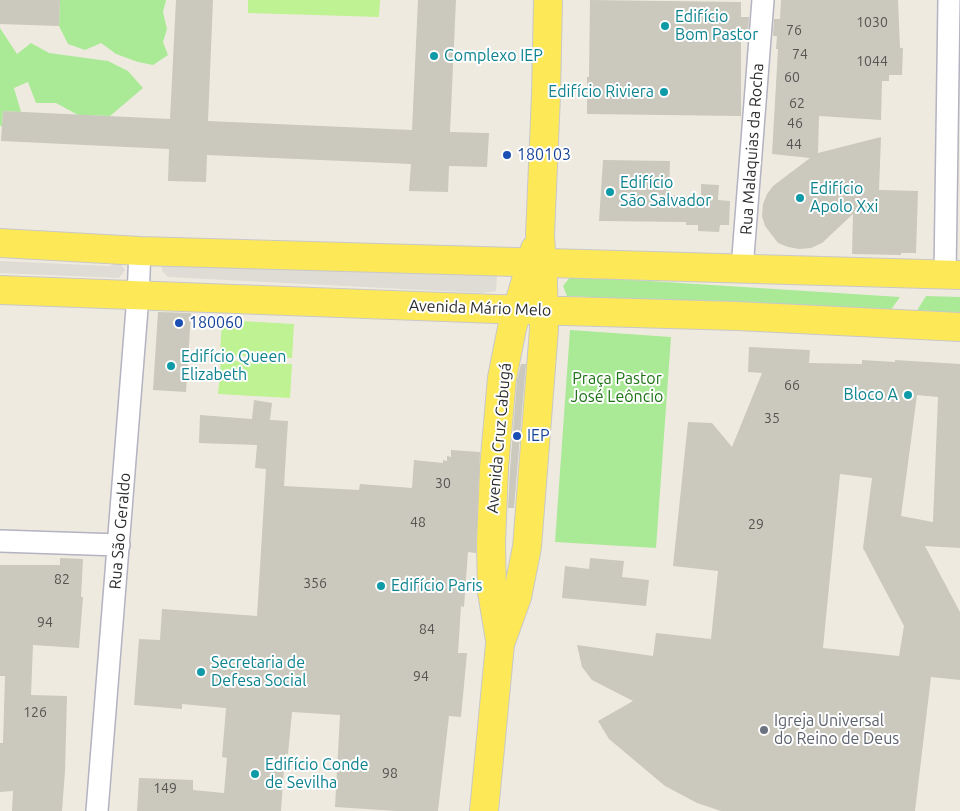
<!DOCTYPE html>
<meta charset="utf-8">
<style>
body{margin:0}
canvas{display:block;background:#efeadf}
</style>
<canvas width="960" height="811"></canvas>
<script>
const ctx = document.querySelector('canvas').getContext('2d');
ctx.lineJoin = 'round';
function fillPath(path, color) {
  ctx.fillStyle = color;
  ctx.fill(path, 'evenodd');
}
function shape(rows) {
  const path = new Path2D();
  for (const r of rows) {
    path.moveTo(r[0], r[1]);
    for (let i = 2; i < r.length; i += 2) path.lineTo(r[i], r[i + 1]);
  }
  return path;
}
function stroke(path, color, width, dash) {
  ctx.strokeStyle = color;
  ctx.lineWidth = width;
  ctx.lineCap = dash ? 'butt' : 'round';
  ctx.setLineDash(dash || []);
  ctx.stroke(path);
}
function drawText(font, color, halo, rows, align = 'center') {
  ctx.font = font + ' Ubuntu,sans-serif';
  ctx.lineWidth = 4;
  ctx.setLineDash([]);
  ctx.textBaseline = 'middle';
  ctx.strokeStyle = halo;
  ctx.fillStyle = color;
  for (const [text, x, y, turn = 0] of rows) {
    ctx.save();
    ctx.translate(x, y);
    ctx.rotate((+turn || 0) * Math.PI / 180);
    ctx.textAlign = isNaN(turn) ? turn : align;
    if (halo) ctx.strokeText(text, 0, 0);
    ctx.fillText(text, 0, 0);
    ctx.restore();
  }
}
const green = shape([
 [60,0,166,0,163,12,167,29,163,42,168,55,153,65,138,62,116,54,101,43,85,50,68,44,59,26],
 [0,28,17,54,31,43,49,53,108,61,128,71,143,88,110,116,78,115,56,103,36,103,28,82,14,88,21,112,3,111,2,127,0,125],
 [571,276,900,297,890,311,567,296,563,286],
 [926,296,960,297,960,314,916,312],
 [570,330,671,337,656,548,555,542]
]);
const pitch = shape([
 [248,0,380,0,379,17,248,13],
 [222,320,294,324,292,358,220,355],
 [221,360,292,364,290,398,218,394]
]);
const plaza = shape([
 [0,261,110,266,119,261,125,270,119,278,0,273],
 [168,263,497,273,496,291,481,293,168,277,162,271,162,266]
]);
const building = shape([
 [0,0,60,0,59,26,0,24],
 [176,0,213,0,208,121,412,130,418,0,456,0,450,132,489,133,487,167,449,166,448,192,409,191,411,164,207,155,206,182,168,181,169,149,1,141,3,111,170,119],
 [590,0,741,2,741,17,749,17,748,34,741,33,741,116,587,114,587,77,589,77],
 [781,0,898,0,900,48,903,48,902,75,889,75,889,81,882,81,881,120,819,116,818,153,881,137,879,190,918,191,916,253,901,253,901,255,852,254,853,214,822,243,811,248,799,249,788,247,778,243,765,226,762,216,763,204,767,194,773,186,810,158,772,154,778,49,776,49,777,36,773,36,774,19,780,19],
 [603,160,670,161,669,195,701,197,701,184,719,185,718,200,730,201,729,225,720,225,719,232,698,231,698,225,686,225,686,222,599,221],
 [158,312,191,313,186,392,153,390],
 [749,347,810,350,809,363,862,364,862,360,895,362,895,360,960,364,960,548,925,546,960,612,960,680,931,677,915,811,721,811,697,803,665,786,609,739,598,721,633,701,592,680,582,667,577,645,653,656,656,633,711,639,718,571,673,566,688,422,712,423,732,447,762,373,748,372],
 [917,395,938,397,933,522,901,516],
 [840,474,872,478,863,548,904,626,899,656,823,648],
 [521,364,526,364,514,508,508,508,510,469,517,380],
 [254,400,272,403,270,420,288,421,284,486,359,490,360,484,412,488,414,460,443,463,443,460,447,461,447,456,451,457,451,450,480,452,476,553,468,552,464,607,461,606,458,653,467,653,461,717,449,716,438,811,397,811,335,807,340,715,292,712,288,754,285,754,281,811,137,811,139,778,193,780,193,790,224,793,227,758,222,757,226,708,182,704,182,709,134,705,139,639,160,640,162,609,257,616,266,469,255,468,257,445,199,443,200,415,252,419],
 [60,558,83,559,81,597,83,597,79,648,33,645,31,695,67,696,65,771,62,811,12,811,13,791,0,792,0,743,3,743,5,676,0,676,0,565,60,565],
 [590,558,624,561,622,577,649,580,646,606,562,598,565,566,589,569]
]);
const minor = shape([
 [742,269,763,0],
 [945,275,949,0],
 [0,541,119,545],
 [97,811,138,296,140,251]
]);
const major = shape([
 [0,243,140,251,960,275],
 [0,290,496,309,737,316,960,327],
 [500,640,492,592,491,543,494,468,502,378,512,328,535,249],
 [484,811,500,644,517,597,527,547,544,329,543,282,540,235,546,95,548,0]
]);
const markers = [
 [665,26,5,"#0f9aa8"],
 [434,56,5,"#0f9aa8"],
 [664,92,5,"#0f9aa8"],
 [507,155,5,"#1a4fb4"],
 [610,192,5,"#0f9aa8"],
 [800,198,5,"#0f9aa8"],
 [179,323,5,"#1a4fb4"],
 [171,366,5,"#0f9aa8"],
 [908,395,5,"#0f9aa8"],
 [517,436,5,"#1a4fb4"],
 [381,586,5,"#0f9aa8"],
 [201,672,5,"#0f9aa8"],
 [764,730,5,"#6b7280"],
 [255,774,5,"#0f9aa8"]
];
const numberNames = [
 ["1030",872,22],
 ["76",794,30],
 ["74",800,54],
 ["1044",872,61],
 ["60",792,77],
 ["62",797,103],
 ["46",795,123],
 ["44",794,144],
 ["66",792,385],
 ["35",772,418],
 ["30",443,483],
 ["48",418,522],
 ["29",756,524],
 ["82",62,579],
 ["356",315,583],
 ["94",45,622],
 ["84",427,629],
 ["94",421,676],
 ["126",35,712],
 ["98",390,773],
 ["149",165,788]
];
const cultureNames = [
 ["Edifício",675,17],
 ["Bom Pastor",675,35],
 ["Complexo IEP",444,56],
 ["Edifício Riviera",654,92,"right"],
 ["Edifício",620,183],
 ["São Salvador",620,201],
 ["Edifício",810,189],
 ["Apolo Xxi",810,207],
 ["Edifício Queen",181,357],
 ["Elizabeth",181,375],
 ["Bloco A",898,395,"right"],
 ["Edifício Paris",391,586],
 ["Secretaria de",211,663],
 ["Defesa Social",211,681],
 ["Edifício Conde",265,765],
 ["de Sevilha",265,783]
];
const streetNames = [
 ["Rua Malaquias da Rocha",752,149,-86],
 ["Avenida Mário Melo",480,308,2],
 ["Avenida Cruz Cabugá",499,438,-85],
 ["Rua São Geraldo",120,531,-85]
];
const transitNames = [
 ["180103",517,155],
 ["180060",189,323],
 ["IEP",527,436]
];
const parkNames = [
 ["Praça Pastor",617,379],
 ["José Leôncio",617,397]
];
const worshipNames = [
 ["Igreja Universal",774,721],
 ["do Reino de Deus",774,739]
];
fillPath(green, '#aaea97');
fillPath(pitch, '#bef292');
fillPath(plaza, '#dfdcd6');
fillPath(building, '#cbc8bd');
stroke(minor, '#b3b3c2', 24);
stroke(major, '#c8c8c8', 30);
stroke(minor, '#fff', 21);
stroke(major, '#fde957', 28);
for (const [x, y, r, color] of markers) {
  const dot = new Path2D();
  dot.arc(x, y, r, 0, 2 * Math.PI);
  ctx.fillStyle = color;
  ctx.fill(dot);
  stroke(dot, '#fff', 2);
}
drawText('14px', '#545451', null, numberNames);
drawText('16px', '#0d838f', '#fff', cultureNames, 'left');
drawText('16px', '#2d2d2d', '#fff', streetNames);
drawText('16px', '#164399', '#fff', transitNames, 'left');
drawText('16px', '#1d7315', '#fff', parkNames);
drawText('16px', '#5b616d', '#fff', worshipNames, 'left');
</script>
